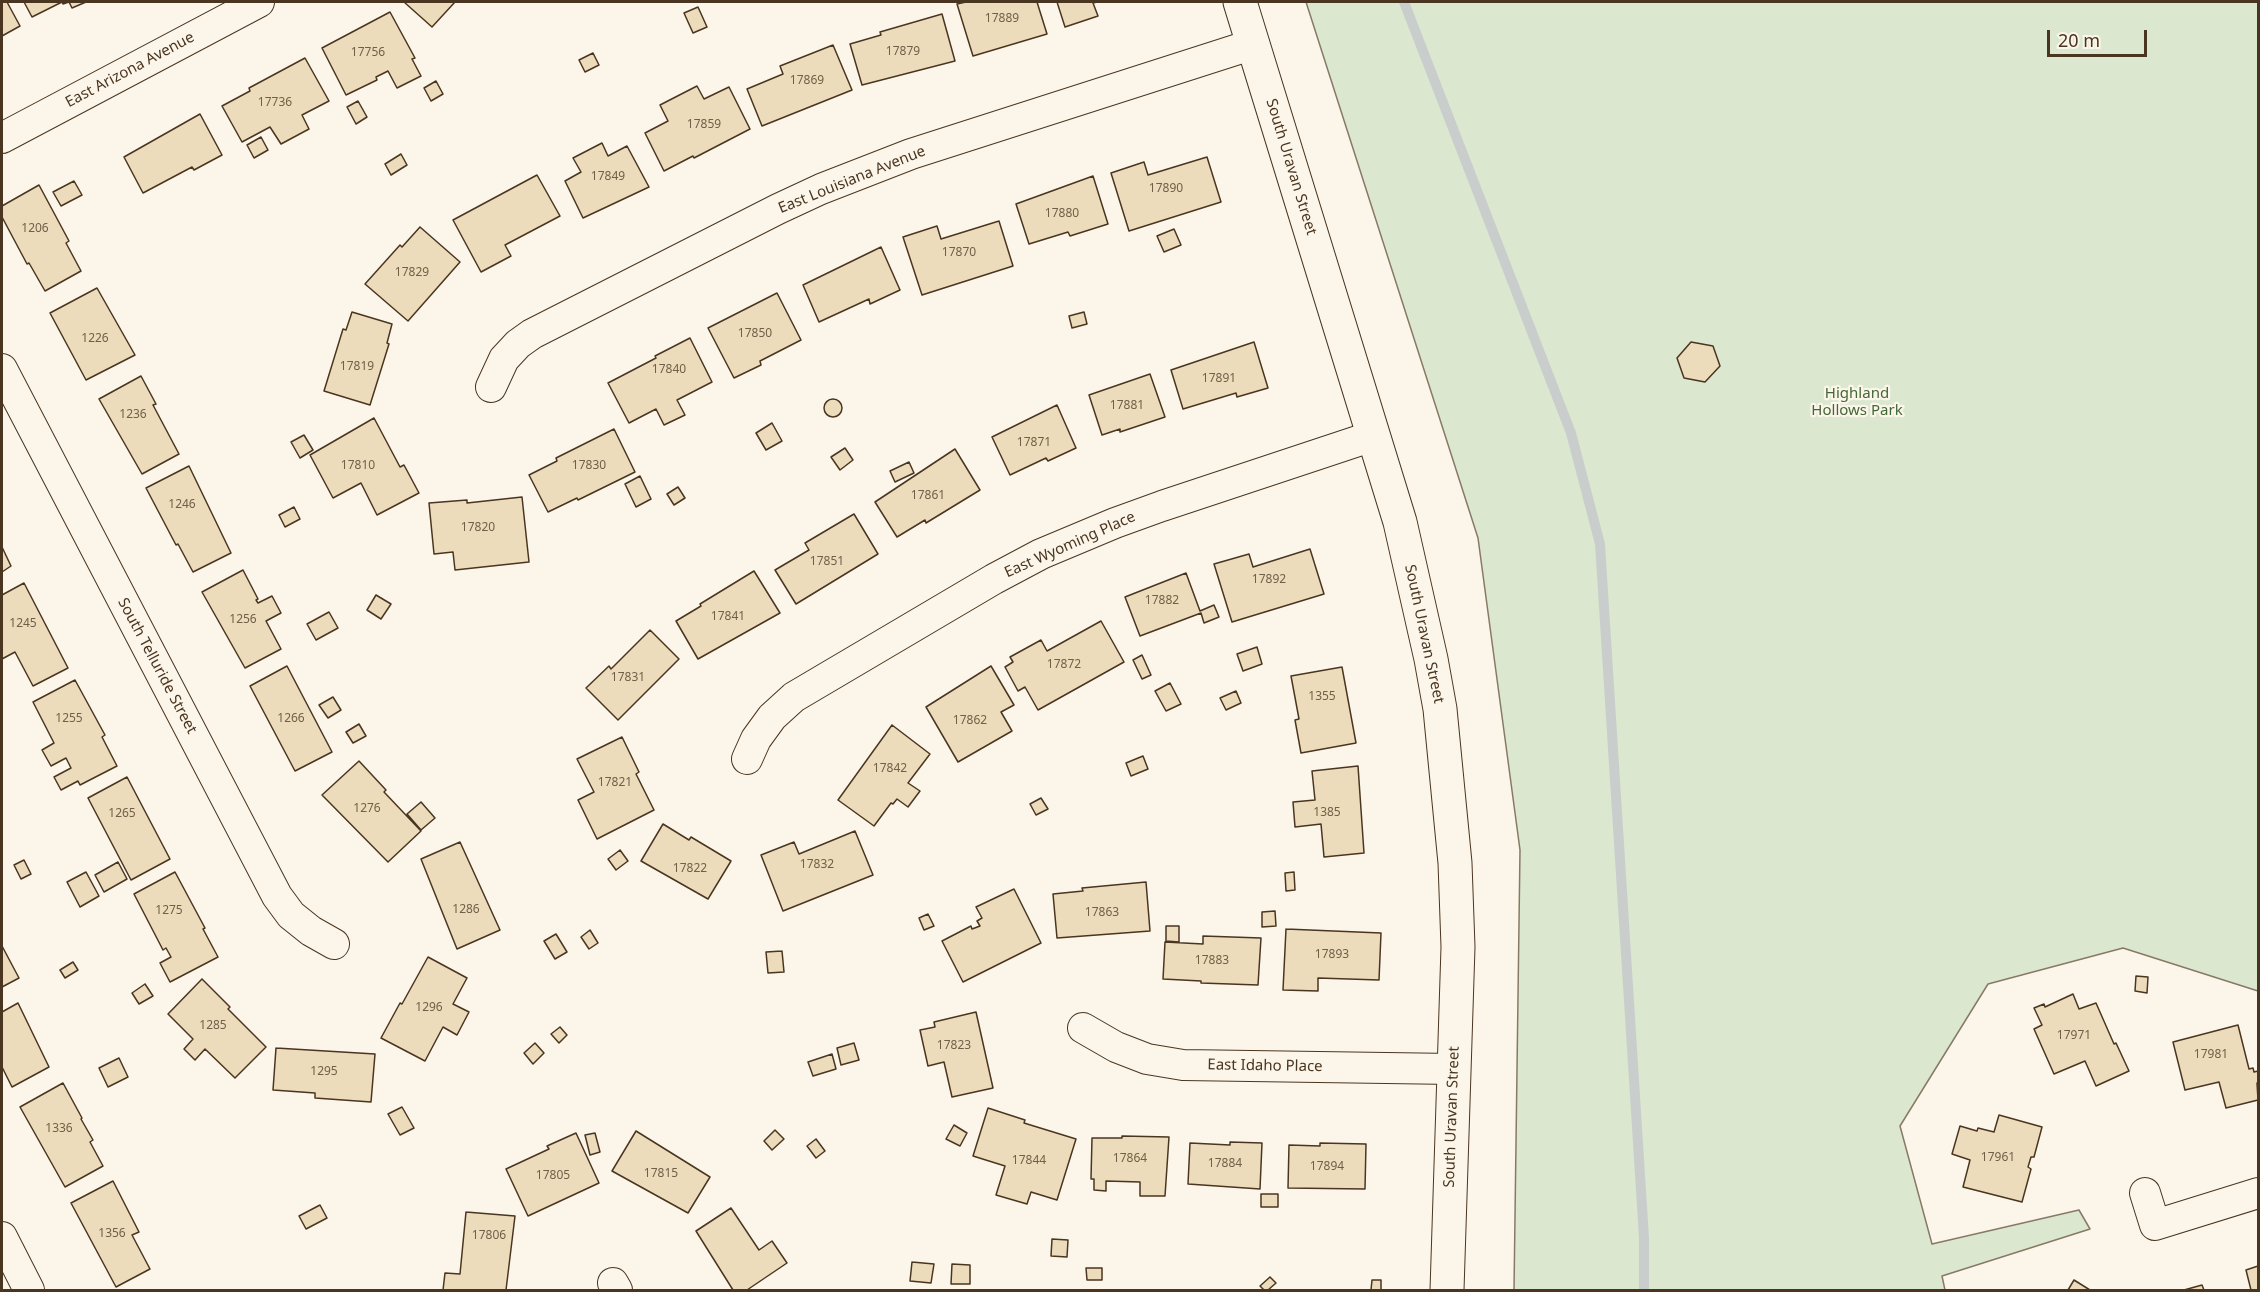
<!DOCTYPE html>
<style>
body{margin:0}
#map{position:relative;width:2260px;height:1292px;overflow:hidden;background:#fbf6e9;font-family:"Noto Sans",sans-serif}
canvas{display:block}
.frame{position:absolute;inset:0;border:3px solid #4a3520;pointer-events:none}
.scale{position:absolute;left:2047px;top:30px;width:100px;height:27px;box-sizing:border-box;border:3px solid #4a3520;border-top:0;padding-left:8px;font-size:18px;line-height:21px;white-space:nowrap;color:#4a3520;-webkit-text-stroke:4px #fbf6e9;paint-order:stroke}
</style>
<div id="map">
<canvas width="2260" height="1292"></canvas>
<div class="frame"></div>
<div class="scale">20 m</div>
</div>
<script>
const ctx = document.querySelector('canvas').getContext('2d');
ctx.lineJoin = 'round';
function fillPath(path, color) {
  ctx.fillStyle = color;
  ctx.fill(path, 'evenodd');
}
function shape(rows) {
  const path = new Path2D();
  for (const r of rows) {
    if (r.length === 3) {
      path.moveTo(r[0] + r[2], r[1]);
      path.arc(r[0], r[1], r[2], 0, 2 * Math.PI);
      continue;
    }
    path.moveTo(r[0], r[1]);
    for (let i = 2; i < r.length; i += 2) path.lineTo(r[i], r[i + 1]);
  }
  return path;
}
function stroke(path, color, width, dash) {
  ctx.strokeStyle = color;
  ctx.lineWidth = width;
  ctx.lineCap = dash ? 'butt' : 'round';
  ctx.setLineDash(dash || []);
  ctx.stroke(path);
}
function drawText(font, color, halo, rows, align = 'center') {
  ctx.font = font + ' "Noto Sans",sans-serif';
  ctx.lineWidth = 4.5;
  ctx.setLineDash([]);
  ctx.textBaseline = 'middle';
  ctx.strokeStyle = halo;
  ctx.fillStyle = color;
  for (const [text, x, y, turn = 0] of rows) {
    ctx.save();
    ctx.translate(x, y);
    ctx.rotate((+turn || 0) * Math.PI / 180);
    ctx.textAlign = isNaN(turn) ? turn : align;
    if (halo) ctx.strokeText(text, 0, 0);
    ctx.fillText(text, 0, 0);
    ctx.restore();
  }
}
const green = shape([
 [1306,2,2258,2,2258,991,2123,948,1988,984,1900,1126,1932,1244,2079,1210,2090,1229,1942,1276,1945,1290,1514,1290,1520,850,1478,538,1306,2]
]);
const stream = shape([
 [1404,2,1571,433,1600,544,1644,1238,1644,1290]
]);
const building = shape([
 [2,2,7,2,20,26,2,36,2,2],
 [24,2,69,2,63,4,62,2,32,17,24,2],
 [69,2,86,2,72,8,69,2],
 [404,2,455,2,432,27,404,2],
 [966,2,1037,2,1047,34,973,56,957,4,966,2],
 [1057,2,1097,2,1093,3,1098,16,1065,27,1057,2],
 [698,7,707,27,693,33,684,13,698,7],
 [390,12,415,58,412,59,421,76,397,88,388,71,376,77,377,80,346,95,322,48,390,12],
 [942,14,955,61,862,85,850,44,881,35,880,32,942,14],
 [833,45,852,90,762,126,747,89,783,74,780,66,833,45],
 [593,53,599,65,585,72,579,60,593,53],
 [305,58,329,101,302,115,309,129,281,144,270,127,242,142,222,106,250,91,249,88,305,58],
 [436,81,443,94,431,101,424,88,436,81],
 [697,86,704,99,729,87,750,129,694,158,693,156,664,171,645,133,668,121,660,105,697,86],
 [358,101,367,117,356,124,347,107,358,101],
 [200,114,222,155,194,170,192,167,143,193,124,157,200,114],
 [261,137,268,150,254,158,247,145,261,137],
 [602,143,608,156,627,146,649,187,583,218,565,181,581,172,573,158,602,143],
 [401,154,407,165,391,175,385,164,401,154],
 [1207,157,1221,202,1129,231,1111,173,1144,162,1148,175,1207,157],
 [537,175,560,216,505,245,511,256,481,272,453,220,537,175],
 [1093,176,1108,224,1070,236,1068,232,1029,244,1016,204,1093,176],
 [74,181,82,195,61,206,53,192,74,181],
 [39,185,69,241,66,243,81,271,45,291,29,263,27,264,2,217,2,206,39,185],
 [999,221,1013,266,922,295,903,237,937,226,941,239,999,221],
 [420,227,460,262,408,321,365,284,400,245,402,247,420,227],
 [1174,229,1181,245,1164,252,1157,236,1174,229],
 [881,247,900,290,870,304,869,299,819,322,803,285,881,247],
 [97,288,135,355,86,380,50,313,97,288],
 [777,293,801,340,760,361,761,365,734,378,708,328,777,293],
 [352,312,392,324,387,343,389,344,370,405,324,391,343,329,346,330,352,312],
 [1084,312,1087,324,1072,328,1069,316,1084,312],
 [690,338,712,382,677,400,685,415,664,425,656,409,629,423,608,383,656,358,655,356,690,338],
 [1254,342,1268,388,1237,397,1236,393,1183,409,1171,370,1254,342],
 [1691,342,1713,346,1720,366,1705,382,1684,378,1677,358,1691,342],
 [1150,374,1165,417,1120,432,1120,429,1102,435,1089,395,1150,374],
 [141,376,156,404,153,405,179,454,142,474,99,399,141,376],
 [833,408,9],
 [1057,405,1076,448,1048,461,1046,458,1010,475,992,437,1057,405],
 [374,418,400,467,404,465,419,493,377,515,361,483,333,498,310,455,374,418],
 [772,423,782,441,766,450,756,433,772,423],
 [614,429,635,472,578,500,577,498,548,512,529,475,557,461,556,458,614,429],
 [304,435,313,450,300,458,291,442,304,435],
 [845,448,853,460,840,470,831,457,845,448],
 [955,449,980,490,926,523,925,520,897,537,875,502,955,449],
 [909,462,914,473,895,482,890,471,909,462],
 [189,466,231,553,193,572,178,544,176,545,146,488,189,466],
 [640,476,651,499,636,507,625,484,640,476],
 [678,487,685,498,674,505,667,494,678,487],
 [522,497,529,562,455,570,453,552,434,554,429,503,467,500,467,503,522,497],
 [294,507,300,519,285,527,279,515,294,507],
 [854,514,878,554,796,604,775,570,809,550,805,543,854,514],
 [2,547,11,566,2,572,2,547],
 [1310,549,1324,594,1232,622,1214,564,1249,554,1253,567,1310,549],
 [243,570,258,599,256,600,258,603,272,596,281,613,266,621,281,649,245,668,202,592,243,570],
 [754,571,780,613,698,659,676,621,701,606,700,604,754,571],
 [1186,573,1200,611,1214,605,1219,617,1204,623,1201,613,1140,636,1125,597,1186,573],
 [24,583,68,668,33,686,15,652,2,659,2,595,24,583],
 [376,595,391,604,381,619,367,610,376,595],
 [329,612,338,628,316,640,307,624,329,612],
 [1101,621,1124,662,1038,710,1025,687,1018,691,1005,667,1013,662,1010,657,1041,640,1047,651,1101,621],
 [650,630,679,659,618,720,586,688,609,666,611,669,650,630],
 [1257,647,1262,664,1243,671,1237,654,1257,647],
 [1142,655,1151,675,1142,679,1133,660,1142,655],
 [287,666,332,752,295,771,250,686,287,666],
 [991,666,1014,705,1001,712,1012,731,958,762,926,707,991,666],
 [1342,667,1356,743,1301,753,1295,720,1299,719,1291,676,1342,667],
 [75,680,105,735,102,737,117,766,80,785,78,781,61,790,54,777,71,768,66,758,51,766,42,750,54,743,33,702,75,680],
 [1170,683,1181,704,1166,711,1155,691,1170,683],
 [1236,691,1241,703,1226,710,1220,698,1236,691],
 [333,697,341,710,328,718,319,705,333,697],
 [359,724,366,736,353,743,346,732,359,724],
 [892,725,930,754,908,783,920,791,908,807,897,799,893,804,891,803,874,826,838,800,892,725],
 [622,737,639,772,636,774,654,810,597,839,578,800,594,792,577,759,622,737],
 [1143,756,1148,769,1131,776,1126,763,1143,756],
 [359,761,386,790,384,792,421,831,388,862,322,795,359,761],
 [1358,766,1364,853,1324,857,1321,824,1295,827,1293,802,1315,800,1312,771,1358,766],
 [127,777,170,859,131,880,88,798,127,777],
 [1041,798,1048,809,1036,815,1030,804,1041,798],
 [421,802,435,818,421,830,407,814,421,802],
 [663,824,689,840,691,837,731,861,708,899,641,861,663,824],
 [855,831,873,875,783,911,761,855,794,842,799,854,855,831],
 [460,842,500,930,457,949,421,859,460,842],
 [620,850,628,861,616,870,608,859,620,850],
 [24,860,31,874,21,879,14,865,24,860],
 [118,862,127,879,104,892,95,875,118,862],
 [86,872,99,896,80,907,67,882,86,872],
 [175,872,205,928,203,929,218,957,170,982,160,963,171,957,166,948,163,950,134,894,175,872],
 [1294,872,1295,890,1286,891,1285,873,1294,872],
 [1146,882,1150,931,1057,938,1053,894,1083,891,1082,888,1146,882],
 [1014,889,1041,943,963,982,942,941,971,926,972,929,980,926,977,921,982,918,976,907,1014,889],
 [1275,911,1276,926,1262,927,1262,912,1275,911],
 [928,914,934,926,924,930,919,918,928,914],
 [1166,926,1179,926,1179,942,1166,941,1166,926],
 [1286,929,1381,933,1379,980,1318,978,1318,991,1283,990,1286,929],
 [590,930,598,943,589,949,581,937,590,930],
 [556,934,567,952,555,959,544,941,556,934],
 [1203,936,1261,938,1258,985,1201,983,1201,981,1163,979,1165,942,1203,944,1203,936],
 [2,946,19,978,2,987,2,946],
 [782,951,784,972,768,973,766,952,782,951],
 [428,957,467,978,453,1004,469,1012,457,1035,443,1027,425,1061,381,1038,400,1003,402,1004,428,957],
 [73,962,78,970,65,978,60,970,73,962],
 [2136,976,2148,977,2147,993,2135,991,2136,976],
 [202,979,230,1007,228,1009,266,1047,235,1078,205,1049,195,1060,184,1049,193,1039,168,1014,202,979],
 [145,984,153,996,139,1004,132,993,145,984],
 [2073,994,2079,1009,2096,1003,2114,1044,2116,1043,2129,1071,2096,1086,2085,1061,2054,1074,2034,1029,2042,1025,2034,1008,2044,1004,2045,1007,2073,994],
 [18,1003,49,1067,12,1087,2,1067,2,1012,18,1003],
 [976,1012,993,1088,952,1097,944,1062,928,1066,920,1030,935,1027,934,1022,976,1012],
 [2238,1025,2249,1069,2253,1068,2254,1072,2258,1071,2258,1083,2257,1083,2258,1100,2226,1108,2219,1082,2185,1090,2173,1042,2238,1025],
 [560,1027,567,1035,559,1043,551,1034,560,1027],
 [535,1043,544,1053,533,1064,524,1053,535,1043],
 [854,1043,859,1060,841,1065,837,1048,854,1043],
 [276,1048,375,1054,371,1102,315,1098,315,1093,273,1090,276,1048],
 [832,1054,836,1069,813,1076,808,1062,832,1054],
 [119,1058,128,1077,108,1087,99,1068,119,1058],
 [63,1083,82,1118,81,1119,93,1140,90,1142,103,1166,65,1187,20,1107,63,1083],
 [402,1107,414,1128,400,1135,388,1114,402,1107],
 [988,1108,1025,1120,1024,1123,1076,1139,1057,1200,1031,1192,1027,1204,996,1195,1005,1166,973,1156,988,1108],
 [1999,1115,2042,1127,2034,1157,2031,1157,2028,1167,2031,1169,2022,1202,1963,1187,1970,1160,1952,1154,1960,1126,1977,1131,1978,1128,1994,1132,1999,1115],
 [954,1125,967,1133,960,1146,946,1139,954,1125],
 [775,1130,784,1139,772,1150,764,1141,775,1130],
 [636,1131,710,1177,688,1213,612,1171,636,1131],
 [576,1133,599,1183,528,1216,506,1169,549,1149,547,1146,576,1133],
 [595,1133,600,1152,590,1155,585,1135,595,1133],
 [1122,1136,1169,1137,1165,1196,1140,1196,1140,1182,1106,1181,1106,1191,1094,1190,1094,1179,1091,1179,1092,1138,1122,1138,1122,1136],
 [816,1139,825,1151,816,1158,807,1146,816,1139],
 [1230,1142,1262,1143,1260,1189,1188,1184,1190,1143,1230,1145,1230,1142],
 [1320,1143,1366,1144,1365,1189,1288,1188,1289,1145,1320,1146,1320,1143],
 [113,1181,139,1232,132,1235,150,1269,116,1287,71,1203,113,1181],
 [1261,1194,1278,1194,1278,1207,1261,1207,1261,1194],
 [320,1205,327,1218,306,1229,299,1216,320,1205],
 [731,1208,759,1250,772,1241,787,1263,747,1290,733,1290,696,1231,731,1208],
 [466,1212,515,1216,506,1290,443,1290,445,1273,460,1274,466,1212],
 [1052,1239,1068,1240,1067,1257,1051,1256,1052,1239],
 [912,1262,934,1264,931,1283,910,1281,912,1262],
 [952,1264,970,1265,970,1284,951,1284,952,1264],
 [2258,1266,2258,1290,2251,1290,2246,1270,2258,1266],
 [1086,1268,1102,1268,1102,1280,1087,1280,1086,1268],
 [1270,1277,1276,1283,1268,1290,1264,1290,1260,1286,1270,1277],
 [1372,1280,1381,1280,1381,1290,1371,1290,1372,1280],
 [2074,1280,2090,1290,2068,1290,2074,1280],
 [2202,1285,2204,1290,2184,1290,2202,1285]
]);
const minor = shape([
 [2,138,259,2],
 [2,369,277,896,291,915,311,931,334,944],
 [491,387,504,359,518,344,532,334,778,209,821,189,911,154,1254,44],
 [747,759,756,739,772,717,794,697,994,579,1041,554,1115,523,1162,506,1373,436],
 [1083,1028,1116,1047,1147,1059,1183,1065,1454,1069],
 [2145,1193,2155,1225,2258,1193],
 [2,1237,29,1290],
 [613,1283,617,1290]
]);
const tertiary = shape([
 [1240,2,1400,522,1431,659,1440,709,1455,863,1458,947,1447,1290]
]);
const numberNames = [
 ["17889",1002,19],
 ["17879",903,52],
 ["17756",368,53],
 ["17869",807,81],
 ["17736",275,103],
 ["17859",704,125],
 ["17849",608,177],
 ["17890",1166,189],
 ["17880",1062,214],
 ["1206",35,229],
 ["17870",959,253],
 ["17829",412,273],
 ["17850",755,334],
 ["1226",95,339],
 ["17819",357,367],
 ["17840",669,370],
 ["17891",1219,379],
 ["17881",1127,406],
 ["1236",133,415],
 ["17871",1034,443],
 ["17810",358,466],
 ["17830",589,466],
 ["17861",928,496],
 ["1246",182,505],
 ["17820",478,528],
 ["17851",827,562],
 ["17892",1269,580],
 ["17882",1162,601],
 ["17841",728,617],
 ["1256",243,620],
 ["1245",23,624],
 ["17872",1064,665],
 ["17831",628,678],
 ["1355",1322,697],
 ["1255",69,719],
 ["1266",291,719],
 ["17862",970,721],
 ["17842",890,769],
 ["17821",615,783],
 ["1276",367,809],
 ["1385",1327,813],
 ["1265",122,814],
 ["17832",817,865],
 ["17822",690,869],
 ["1286",466,910],
 ["1275",169,911],
 ["17863",1102,913],
 ["17893",1332,955],
 ["17883",1212,961],
 ["1296",429,1008],
 ["1285",213,1026],
 ["17971",2074,1036],
 ["17823",954,1046],
 ["17981",2211,1055],
 ["1295",324,1072],
 ["1336",59,1129],
 ["17961",1998,1158],
 ["17864",1130,1159],
 ["17844",1029,1161],
 ["17884",1225,1164],
 ["17894",1327,1167],
 ["17815",661,1174],
 ["17805",553,1176],
 ["1356",112,1234],
 ["17806",489,1236]
];
const streetNames = [
 ["East Arizona Avenue",130,70,-28],
 ["South Uravan Street",1291,167,73],
 ["East Louisiana Avenue",852,180,-22],
 ["East Wyoming Place",1070,545,-24],
 ["South Uravan Street",1424,634,78],
 ["South Telluride Street",157,666,62],
 ["East Idaho Place",1265,1066,1],
 ["South Uravan Street",1452,1117,-88]
];
const parkNames = [
 ["Highland",1857,394],
 ["Hollows Park",1857,411]
];
fillPath(green, '#dce7d0');
stroke(green, '#887966', 1.5);
stroke(stream, '#c9cecd', 10);
fillPath(building, '#ecdcbc');
stroke(building, '#4a3520', 1.5);
stroke(minor, '#4a3520', 32);
stroke(tertiary, '#4a3520', 35);
stroke(minor, '#fbf6e9', 30);
stroke(tertiary, '#fbf6e9', 33);
drawText('12px', '#725f47', null, numberNames);
drawText('15px', '#4a3520', '#fbf6e9', streetNames);
drawText('15px', '#436837', '#fbf6e9', parkNames);
</script>
